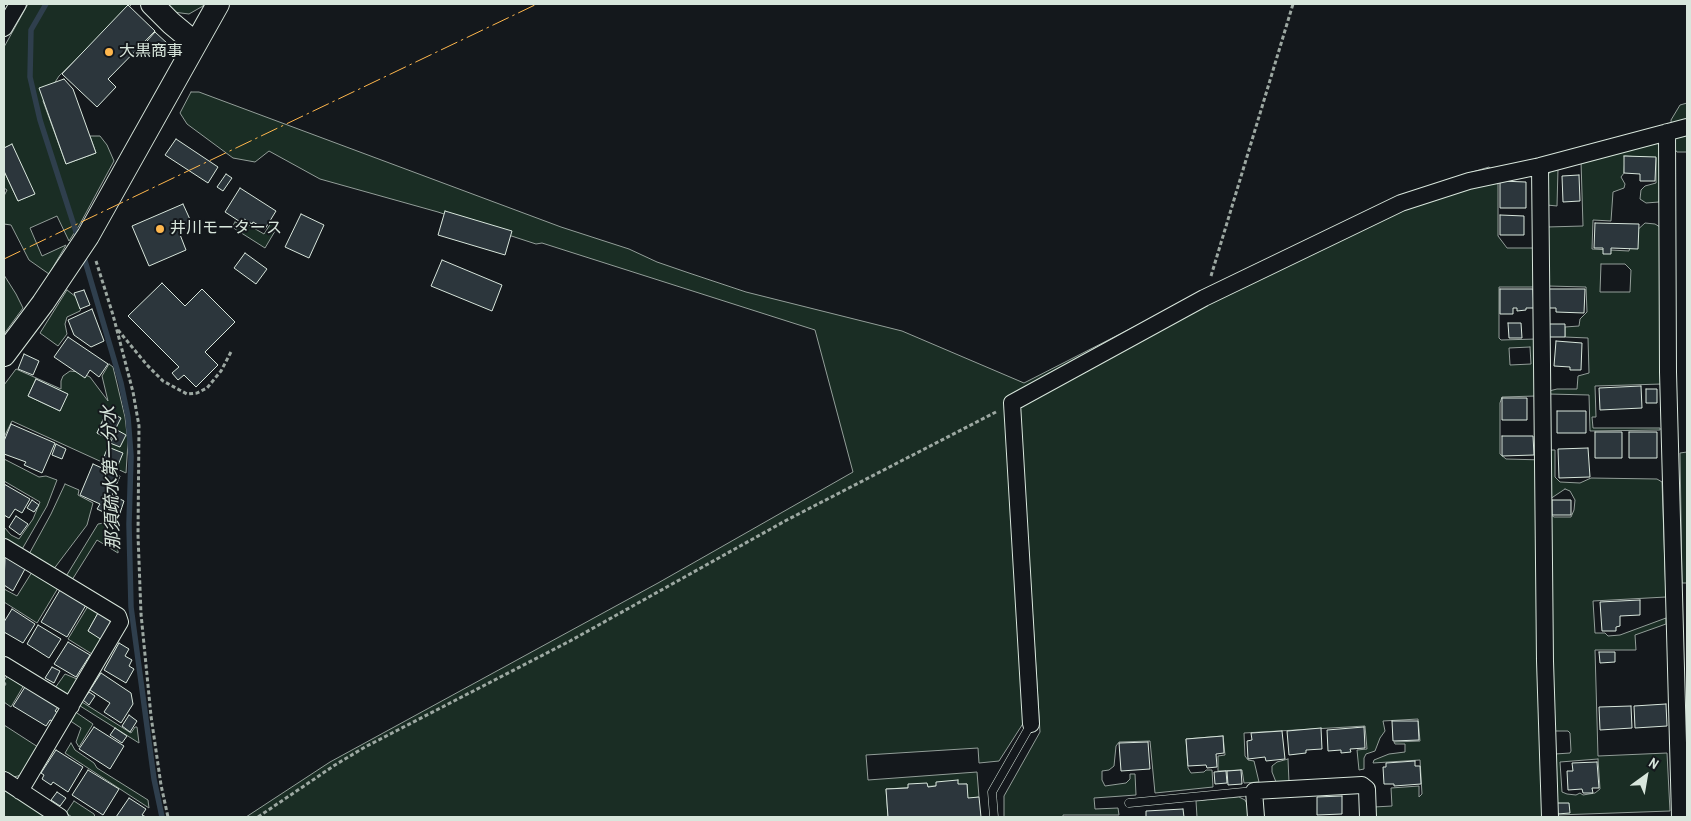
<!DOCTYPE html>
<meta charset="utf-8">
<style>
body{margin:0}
#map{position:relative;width:1691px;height:821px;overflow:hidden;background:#14181c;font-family:"Archivo Narrow",sans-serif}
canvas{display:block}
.frame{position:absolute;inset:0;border:5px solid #d8e6dc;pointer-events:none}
.north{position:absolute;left:1621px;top:751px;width:50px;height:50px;-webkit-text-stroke:4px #14181c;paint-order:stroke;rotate:32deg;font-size:14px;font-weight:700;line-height:20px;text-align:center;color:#d8e6dc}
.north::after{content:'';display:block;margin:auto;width:18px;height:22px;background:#d8e6dc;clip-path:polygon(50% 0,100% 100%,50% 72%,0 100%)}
</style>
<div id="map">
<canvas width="1691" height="821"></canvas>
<div class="frame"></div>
<div class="north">N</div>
</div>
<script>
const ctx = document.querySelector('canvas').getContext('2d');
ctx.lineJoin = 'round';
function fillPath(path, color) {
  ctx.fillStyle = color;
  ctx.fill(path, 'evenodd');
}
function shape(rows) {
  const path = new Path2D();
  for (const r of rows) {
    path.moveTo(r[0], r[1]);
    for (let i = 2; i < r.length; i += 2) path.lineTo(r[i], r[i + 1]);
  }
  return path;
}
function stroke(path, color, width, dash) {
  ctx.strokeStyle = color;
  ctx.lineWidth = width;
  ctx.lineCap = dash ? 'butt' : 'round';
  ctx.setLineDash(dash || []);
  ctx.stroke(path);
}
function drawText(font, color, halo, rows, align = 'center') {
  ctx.font = font + ' "Archivo Narrow","Noto Sans JP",sans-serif';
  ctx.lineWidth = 4;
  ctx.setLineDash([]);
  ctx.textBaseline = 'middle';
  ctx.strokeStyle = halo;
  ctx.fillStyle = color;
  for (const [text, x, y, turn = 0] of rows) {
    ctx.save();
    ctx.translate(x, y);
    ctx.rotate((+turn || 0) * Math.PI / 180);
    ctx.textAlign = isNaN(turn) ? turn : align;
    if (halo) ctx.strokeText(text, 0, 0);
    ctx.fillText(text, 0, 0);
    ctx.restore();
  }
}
const green = shape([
 [28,4,132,4,59,76,43,101,66,164,96,153,90,136,100,136,107,145,114,161,80,224,69,241,57,216,30,228,42,256,66,245,49,274,29,260,11,225,4,224,4,196,7,190,4,188,4,171,18,201,34,194,12,145,4,148,4,47,28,4],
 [164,4,204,4,203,6,189,14,173,12,164,4],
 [191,92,199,92,561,227,629,249,657,262,689,273,746,292,902,331,1024,383,1222,282,1459,176,1489,167,1495,172,1498,178,1498,236,1507,248,1533,248,1534,287,1499,287,1499,338,1501,340,1536,339,1536,396,1502,397,1500,403,1500,454,1506,459,1544,460,1548,450,1555,450,1555,477,1560,482,1580,483,1591,478,1657,479,1662,482,1666,597,1593,601,1595,633,1605,633,1608,636,1620,635,1666,618,1666,624,1635,635,1636,650,1595,650,1598,756,1667,753,1670,811,1557,815,1555,754,1570,753,1571,751,1570,733,1568,731,1553,731,1546,817,1375,817,1374,807,1392,806,1391,788,1419,786,1419,797,1422,794,1420,760,1373,763,1374,760,1389,754,1405,752,1405,744,1395,744,1394,742,1420,741,1418,719,1383,721,1385,731,1380,738,1375,751,1366,754,1364,758,1364,769,1359,770,1357,750,1367,749,1365,726,1244,733,1245,756,1248,760,1254,761,1259,782,1244,783,1242,770,1218,771,1218,756,1225,755,1223,736,1186,739,1188,768,1191,773,1204,772,1206,770,1212,770,1213,787,1155,793,1150,741,1119,742,1116,746,1114,766,1109,770,1102,771,1102,780,1105,786,1126,783,1130,779,1130,774,1135,774,1136,795,1094,798,1095,809,1118,808,1119,815,1063,815,1063,817,1004,817,1004,796,1040,732,1021,432,1006,430,1024,722,999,761,979,763,978,748,866,755,868,780,977,772,979,797,967,799,967,784,886,789,888,817,246,817,330,762,658,583,853,472,815,330,542,243,536,244,438,212,320,179,269,151,255,162,233,158,187,124,180,113,191,92],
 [1530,347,1531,364,1510,365,1509,348,1530,347],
 [1565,489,1570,491,1575,500,1574,510,1571,517,1554,517,1551,515,1550,499,1565,489],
 [1598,759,1600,789,1595,793,1583,795,1580,793,1576,795,1567,794,1562,792,1560,762,1598,759],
 [1687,103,1687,152,1677,152,1673,147,1671,120,1680,105,1687,103],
 [1656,141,1660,145,1659,202,1646,203,1640,199,1641,190,1645,186,1656,183,1656,158,1625,156,1624,173,1621,177,1625,184,1624,188,1613,192,1611,221,1593,220,1592,249,1629,251,1634,233,1645,223,1655,224,1660,227,1662,384,1595,386,1596,417,1592,417,1593,428,1660,428,1660,430,1590,431,1589,395,1549,394,1549,391,1557,389,1577,389,1578,376,1589,373,1588,338,1565,337,1565,327,1579,326,1580,319,1587,312,1586,287,1548,286,1547,227,1583,226,1581,161,1656,141],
 [1601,264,1625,264,1631,270,1630,292,1600,292,1601,264],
 [1558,169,1557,206,1547,205,1547,176,1550,172,1558,169],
 [235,222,242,225,245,223,264,234,271,223,278,226,265,248,232,227,235,222],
 [4,275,16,294,23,308,4,334,4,275],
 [67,290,80,300,82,305,80,311,67,317,65,324,67,334,58,346,40,333,67,290],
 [109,364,113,367,125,417,128,442,126,473,12,421,4,437,4,385,16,369,61,389,61,381,63,376,70,371,79,372,90,377,108,401,102,376,109,364],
 [36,379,67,394,60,411,28,396,36,379],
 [107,411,120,418,110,439,97,433,107,411],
 [1687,452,1687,583,1682,583,1680,453,1687,452],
 [4,459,39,477,46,476,57,480,47,506,21,551,4,541,4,527,11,535,19,539,33,519,40,502,4,481,4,459],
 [65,484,79,490,78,495,93,503,87,525,53,570,28,556,51,514,65,484],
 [104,523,118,529,118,553,97,540,72,580,65,578,98,524,104,523],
 [32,572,58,588,37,623,4,602,4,589,17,596,32,572],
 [88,606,98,613,88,631,104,640,69,697,55,688,65,674,77,679,92,654,68,639,88,606],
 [97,672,100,674,82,702,131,733,135,727,137,727,139,743,77,704,97,672],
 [8,675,24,685,11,707,4,702,4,687,6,684,4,681,8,675],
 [74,711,93,724,79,747,76,742,81,728,69,720,74,711],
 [4,725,38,747,21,775,14,777,4,771,4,725],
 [71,743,75,750,94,763,97,768,148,800,149,808,65,753,71,743],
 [1288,759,1289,782,1276,782,1272,772,1272,766,1277,762,1288,759],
 [4,787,49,817,4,817,4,787],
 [1239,797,1245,800,1250,809,1251,817,1197,817,1196,801,1239,797],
 [74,801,94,814,95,817,72,817,66,813,74,801]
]);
const stream = shape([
 [46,4,31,30,30,77,40,120,79,241],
 [83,254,121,383,128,417,131,456,129,524,131,607,154,779,162,817]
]);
const building = shape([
 [128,5,155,31,108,79,116,87,97,107,62,74,128,5],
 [155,32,168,44,160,53,147,41,155,32],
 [64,79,73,89,96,153,66,164,39,88,64,79],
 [176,139,218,167,208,183,165,155,176,139],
 [12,144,35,194,18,201,4,171,4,148,12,144],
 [1624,156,1656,157,1655,181,1640,181,1640,174,1624,173,1624,156],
 [226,174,232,178,223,191,217,187,226,174],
 [1579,175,1580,201,1563,202,1562,176,1579,175],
 [1500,181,1526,182,1526,208,1500,208,1500,181],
 [240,188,276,211,265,229,253,222,252,224,244,219,242,223,225,212,240,188],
 [183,204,193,226,179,232,186,250,149,266,132,226,183,204],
 [445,211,512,231,505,255,438,235,445,211],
 [301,214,324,225,309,258,285,247,301,214],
 [1500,215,1524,216,1524,235,1500,235,1500,215],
 [1595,223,1639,224,1638,249,1611,248,1611,254,1603,254,1603,248,1594,248,1595,223],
 [245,253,267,269,256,284,234,268,245,253],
 [442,260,502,285,492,311,431,286,442,260],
 [162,283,185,306,202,289,235,322,205,352,218,365,196,387,184,375,178,380,172,373,179,367,128,316,162,283],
 [1500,289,1533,289,1534,308,1526,308,1526,310,1517,311,1517,308,1513,308,1513,314,1500,314,1500,289],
 [1549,289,1585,289,1584,313,1556,312,1556,308,1549,308,1549,289],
 [84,290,90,305,80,309,74,293,84,290],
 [92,309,104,341,91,347,74,335,68,320,92,309],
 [1508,323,1521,323,1522,338,1509,338,1508,323],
 [1549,324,1565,324,1565,337,1549,337,1549,324],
 [68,337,108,364,99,377,90,370,85,378,54,357,68,337],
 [1556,341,1582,343,1581,370,1570,370,1570,367,1554,366,1556,341],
 [24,354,39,361,33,375,18,369,24,354],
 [36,379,68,394,60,411,28,396,36,379],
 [1641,386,1642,408,1600,410,1599,388,1641,386],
 [1646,389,1657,389,1657,403,1646,403,1646,389],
 [1502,398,1527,398,1527,420,1502,420,1502,398],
 [107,411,121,418,110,440,97,433,107,411],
 [1557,411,1586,411,1586,433,1557,433,1557,411],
 [11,424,55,443,42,473,24,465,26,462,4,454,4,441,11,424],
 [117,430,126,435,120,447,110,443,117,430],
 [1595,432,1622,432,1622,458,1595,458,1595,432],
 [1629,432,1657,432,1657,458,1629,458,1629,432],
 [1502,436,1533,436,1534,455,1502,456,1502,436],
 [56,444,66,449,62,459,52,455,56,444],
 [108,447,123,453,118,465,103,459,108,447],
 [1588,448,1590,477,1559,478,1558,449,1588,448],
 [93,464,120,476,112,495,124,501,118,519,97,509,100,504,80,495,93,464],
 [4,484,30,499,22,513,15,509,9,518,4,515,4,484],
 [32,500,39,505,34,512,27,508,32,500],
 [1552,500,1571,500,1571,515,1552,515,1552,500],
 [16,516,28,524,20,535,9,527,16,516],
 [5,557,25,569,13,591,4,585,5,557],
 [60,590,86,605,67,637,41,622,60,590],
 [1640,600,1640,615,1620,616,1620,626,1616,627,1616,631,1602,631,1600,602,1640,600],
 [12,609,35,624,23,643,4,632,4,622,12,609],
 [98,613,110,620,111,625,102,640,88,631,98,613],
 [38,625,61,639,49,658,27,644,38,625],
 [68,642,90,655,76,677,54,664,68,642],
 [119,643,129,649,125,656,132,660,129,666,134,669,126,683,104,670,119,643],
 [1599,652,1615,652,1615,662,1600,663,1599,652],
 [52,667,60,671,54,683,45,678,52,667],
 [101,673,131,693,133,704,121,723,104,712,110,703,90,690,101,673],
 [25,687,58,707,55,711,58,713,53,721,50,720,46,726,13,706,25,687],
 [89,692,95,696,89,705,83,700,89,692],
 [1666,704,1667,726,1635,728,1634,706,1666,704],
 [1631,706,1632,728,1600,730,1599,707,1631,706],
 [129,715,137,721,130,732,122,726,129,715],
 [1392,721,1418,721,1419,740,1393,741,1392,721],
 [94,727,124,746,110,769,79,749,94,727],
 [1364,727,1365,748,1350,749,1351,752,1341,753,1341,750,1328,751,1327,730,1364,727],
 [115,728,127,736,122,743,110,735,115,728],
 [1321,728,1322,749,1306,750,1306,753,1289,755,1287,731,1321,728],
 [1282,731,1285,759,1266,761,1265,757,1248,759,1247,741,1252,740,1251,733,1282,731],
 [1223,736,1224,753,1216,754,1217,767,1207,768,1206,765,1188,766,1186,739,1223,736],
 [1148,742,1150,769,1121,771,1119,743,1148,742],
 [56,750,83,767,68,792,53,782,51,785,42,779,44,775,41,773,56,750],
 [1415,761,1415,766,1420,766,1421,784,1394,786,1394,784,1384,784,1383,767,1386,767,1386,763,1415,761],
 [1597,762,1599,788,1592,788,1593,793,1583,793,1582,789,1568,790,1567,771,1573,771,1572,763,1597,762],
 [88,770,119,789,103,815,72,795,88,770],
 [1241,770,1242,784,1228,785,1227,771,1241,770],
 [1226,771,1227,783,1215,784,1214,772,1226,771],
 [958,780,958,784,967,784,968,798,979,797,981,817,888,817,886,789,908,788,908,784,927,783,928,787,936,786,936,782,958,780],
 [57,792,66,798,60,806,51,800,57,792],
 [1342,796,1342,814,1317,815,1317,797,1342,796],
 [129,798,146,809,142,815,146,817,116,817,129,798],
 [1557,803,1569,803,1570,813,1557,814,1557,803],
 [1183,809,1184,817,1146,817,1146,811,1183,809]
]);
const path = shape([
 [96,261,113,315,133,392,139,426,138,535,141,614,151,716,161,785,168,817],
 [1211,276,1293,4],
 [118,330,147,365,163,381,187,394,197,393,207,388,221,371,232,350],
 [258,817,335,765,365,747,570,641,785,521,996,412]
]);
const lane = shape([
 [1129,803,1254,791],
 [994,817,992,792,1031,724]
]);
const street = shape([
 [4,28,18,4],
 [1667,132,1668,372,1680,817],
 [1540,166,1545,661,1550,817],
 [4,547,118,616,120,622,20,791],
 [4,665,71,706],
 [1031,724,1012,403,1204,298,1401,203,1469,181,1540,166,1687,127],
 [4,780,60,817],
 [1256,817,1254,791,1362,785,1367,789,1368,817]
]);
const secondary = shape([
 [152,4,171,23,195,43],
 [4,355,43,303,88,236,218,4]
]);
const power = shape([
 [4,259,537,4]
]);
const markers = [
 [109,52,5,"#ffb74d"],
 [160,229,5,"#ffb74d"]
];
const poiNames = [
 ["大黒商事",119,52],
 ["井川モータース",170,229]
];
const waterNames = [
 ["那須疏水第一分水",112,478,-92]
];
fillPath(green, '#1a2d24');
stroke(green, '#939e99', 1);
stroke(stream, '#2f3f4d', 5.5);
fillPath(building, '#2c363c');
stroke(building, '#d8e6dc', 1);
stroke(lane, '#d8e6dc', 9);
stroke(street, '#d8e6dc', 18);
stroke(secondary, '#d8e6dc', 24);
stroke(path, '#9da8a2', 3, [4, 2.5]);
stroke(lane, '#14181c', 8);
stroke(street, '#14181c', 16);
stroke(secondary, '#14181c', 22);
stroke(power, '#ffb74d', 1, [18, 4, 2.5, 4]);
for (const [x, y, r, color] of markers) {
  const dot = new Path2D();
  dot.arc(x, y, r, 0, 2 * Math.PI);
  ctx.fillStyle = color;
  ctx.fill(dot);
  stroke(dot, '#14181c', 2);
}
drawText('16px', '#d8e6dc', '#14181c', poiNames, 'left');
drawText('italic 18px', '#d8e6dc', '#14181c', waterNames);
</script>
